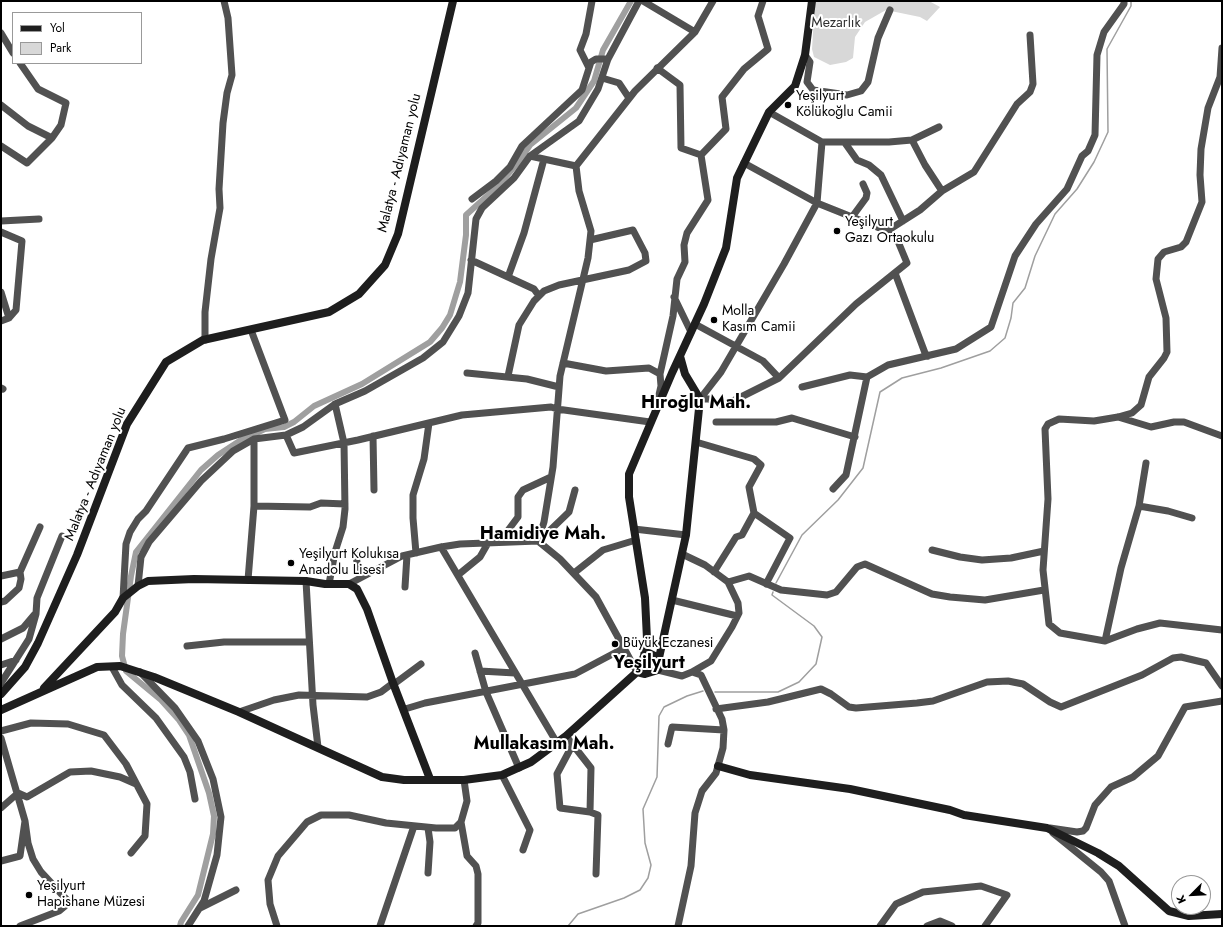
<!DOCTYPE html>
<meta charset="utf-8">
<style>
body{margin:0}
#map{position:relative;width:1223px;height:927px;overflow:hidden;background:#fff;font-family:Jost,sans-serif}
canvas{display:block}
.frame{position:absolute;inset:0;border:2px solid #000;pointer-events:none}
.legend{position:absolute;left:12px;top:12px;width:130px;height:52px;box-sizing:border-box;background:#fff;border:1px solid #999;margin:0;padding:5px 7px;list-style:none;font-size:12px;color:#000}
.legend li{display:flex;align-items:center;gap:8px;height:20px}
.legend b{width:20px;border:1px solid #999}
.north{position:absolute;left:1171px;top:875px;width:40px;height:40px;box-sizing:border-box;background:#fff;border:1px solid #999;border-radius:50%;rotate:246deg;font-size:11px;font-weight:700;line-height:16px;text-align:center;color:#000}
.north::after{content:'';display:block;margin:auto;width:14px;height:18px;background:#000;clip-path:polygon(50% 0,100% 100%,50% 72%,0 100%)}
</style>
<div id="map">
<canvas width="1223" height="927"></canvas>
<div class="frame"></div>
<ul class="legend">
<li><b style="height:5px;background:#1e1e1e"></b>Yol</li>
<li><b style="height:11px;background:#d8d8d8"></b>Park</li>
</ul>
<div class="north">K</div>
</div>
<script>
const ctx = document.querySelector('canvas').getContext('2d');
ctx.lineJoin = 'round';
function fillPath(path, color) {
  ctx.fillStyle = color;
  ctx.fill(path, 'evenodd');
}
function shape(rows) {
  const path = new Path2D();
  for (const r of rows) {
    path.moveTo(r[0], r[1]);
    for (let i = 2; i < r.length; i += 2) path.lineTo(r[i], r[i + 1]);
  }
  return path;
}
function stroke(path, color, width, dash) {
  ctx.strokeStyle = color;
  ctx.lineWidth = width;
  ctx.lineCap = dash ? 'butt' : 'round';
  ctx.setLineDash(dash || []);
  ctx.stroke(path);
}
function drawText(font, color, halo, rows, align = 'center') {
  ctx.font = font + ' Jost,sans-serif';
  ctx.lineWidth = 4;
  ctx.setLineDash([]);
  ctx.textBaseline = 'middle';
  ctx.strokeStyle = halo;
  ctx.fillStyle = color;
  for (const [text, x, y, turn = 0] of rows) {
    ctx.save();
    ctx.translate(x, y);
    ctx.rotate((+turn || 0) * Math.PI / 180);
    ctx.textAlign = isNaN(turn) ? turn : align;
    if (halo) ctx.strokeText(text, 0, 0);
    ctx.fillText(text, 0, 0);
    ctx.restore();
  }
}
const green = shape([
 [815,1,929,1,940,7,927,21,920,17,886,10,865,22,855,37,853,58,846,62,830,65,814,57,812,49]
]);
const stream = shape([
 [776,583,802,535,838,500,863,468,880,392,902,378,941,368,990,351,1005,338,1011,318,1013,303,1025,288,1035,256,1055,214,1077,189,1094,162,1108,132,1107,49,1131,6,1131,1],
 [715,692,778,692,799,682,816,664,822,637,814,626,772,595,773,592],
 [568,926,578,914,624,898,640,890,648,878,651,865,645,843,643,809,657,777,659,716,664,707,687,696,703,691]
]);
const canal = shape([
 [180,926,181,922,198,895,213,834,214,816,209,793,189,735,179,720,161,700,126,671,122,656,123,634,131,576,136,552,201,470,218,455,241,440,265,429,284,427,294,422,314,406,362,384,430,342,442,328,450,315,460,282,466,235,466,215,497,187,520,160,530,145,576,108,594,81,603,50,631,1]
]);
const street = shape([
 [643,1,695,32],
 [1,33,13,53],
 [1222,48,1220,77,1208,108,1201,149,1200,175,1202,202,1186,242,1181,247,1164,252,1158,259,1156,279,1166,318,1167,352,1164,358,1149,377,1141,405,1132,413,1118,417,1094,421,1059,419,1048,424,1045,429,1048,499,1043,570,1049,624,1060,633,1105,641,1137,629,1160,623,1222,630],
 [805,55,810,62,807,82,813,90,847,95,861,91,868,82,878,38,890,10],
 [589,68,580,50,586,34,592,1],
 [657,68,680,85,681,148,701,155,708,200,687,233,684,245,685,262,677,279,673,316,660,374],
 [602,78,619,83,629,98],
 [1,105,28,126,52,138,61,125,66,103,38,89,20,63],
 [769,112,822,142,889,142,912,140,939,127],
 [912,140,925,165,942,191],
 [845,143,857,160,869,165,881,175,903,221],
 [1,146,27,163,52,138],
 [701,155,726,129,722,97,744,69,768,49,758,16,763,1],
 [530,156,576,166],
 [744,163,817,203,887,231,897,239,907,263,856,304,779,378,723,406,709,399,700,399,721,372,784,264,817,203,822,142],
 [472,199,496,181,510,167,522,146,582,90,591,62,596,59,608,59],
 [852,217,866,198,867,193,863,184],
 [1,221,39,219],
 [887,231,920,210,942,191,974,172,1017,104,1030,92,1033,84,1030,35],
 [1,232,22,241,16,310,9,318,1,321],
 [471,260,534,289,539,296],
 [895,273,925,353,928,356],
 [508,277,524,233,544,159],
 [1,292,9,318],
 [674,297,691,332],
 [695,324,763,361,779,378],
 [205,340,205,312,211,259,220,208,219,189,223,123,227,93,232,75,228,18,224,1],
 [563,363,606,371,649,368,660,374,661,386,658,399],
 [467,373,527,379,559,387],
 [508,376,519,325,534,301,544,291,559,285,629,270,646,261,645,253,633,230,590,240],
 [802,387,850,375,867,377,888,365,956,349,991,327,1015,256,1036,224,1067,189,1082,156,1088,151,1095,135,1097,55,1104,32,1124,4,1124,1],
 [1,388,3,389],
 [1118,417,1151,427,1174,422,1184,422,1222,436],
 [716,422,776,422,792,418,855,437],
 [286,435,294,453,358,440,462,415,551,407,557,409,650,422],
 [373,436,374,490],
 [696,442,754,459,761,465,749,487,754,513,742,535,736,537,714,572],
 [833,489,846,475,867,377],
 [254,506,310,507,321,503,345,504],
 [1139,506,1168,511,1192,518],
 [754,513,790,538,766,584],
 [634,529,686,535],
 [538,541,544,522,553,467,560,376,588,258,591,231,579,191,576,166,635,91,695,32,713,1],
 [539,541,569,512,575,490],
 [505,542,506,533,518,517,518,497,523,490,551,477],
 [441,547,557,743],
 [932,550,960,557,982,560,1011,558,1044,551],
 [356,551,357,563,361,577],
 [416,553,413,518,413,495,424,459,429,423],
 [682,554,705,565,728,582,738,603,739,613,732,627,711,661,692,672],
 [574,573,603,550,636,540],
 [458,575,480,557,488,543],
 [1,576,20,572],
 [248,580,254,506,254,439],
 [306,581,313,705,318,747],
 [728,582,749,576,781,590,827,595,836,592,857,567,865,564,932,594,950,597,985,600,1044,590],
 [329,584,335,552,343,527,345,509,344,443,335,404],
 [349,584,402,556,441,547,460,544,538,541,560,559,596,597,637,672],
 [138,586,141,557,149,542,201,481,233,451,254,439,286,435,303,427,335,404,365,391,423,358,443,342,459,316,468,293,476,219,482,208,514,178,530,156,579,121,598,89,608,59,639,1],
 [405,587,407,555],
 [123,598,126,544,130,532,138,519,146,511,188,448,224,439,285,420,251,330],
 [672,600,737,616],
 [1,602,5,601,19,588,21,579,20,572,40,527],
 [1,639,23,628,34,615],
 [1105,641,1121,568,1139,506,1146,463],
 [187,646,224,642,309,642],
 [475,653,486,692,519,768],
 [1,665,16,660],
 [112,667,122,685,156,718,184,757,190,772,195,799],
 [658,670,682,676,692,672,701,675,722,719,724,730,723,748,716,773,702,791,695,813,691,866,678,926],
 [480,671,515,673],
 [140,672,175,708,198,741,213,779,221,817,217,855,204,901,188,926],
 [1,683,29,639,36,614,37,598,62,536],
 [394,684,421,664],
 [405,709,425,703,575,674,624,648],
 [716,709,768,702,821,689,831,694,849,707,856,708,917,703,933,701,987,682,1008,681,1023,684,1050,702,1061,707,1142,675,1173,658,1181,657,1206,663,1222,686],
 [239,712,274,700,299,695,367,697,381,692,393,683],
 [1,731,31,723,68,724,104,735,126,764,147,804,145,836,131,853],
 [566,736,591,768,590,812],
 [1,738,25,821,20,856,1,861],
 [573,744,557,774,560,808,590,812,598,815,596,874],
 [668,744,672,727,724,730],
 [502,775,530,830,523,850],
 [1,808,18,793,27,797,70,772,91,771,120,777,136,784],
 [461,822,467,856,476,866,478,874,478,923,476,926],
 [428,828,430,842,428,873],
 [1050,828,1077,832,1083,831,1086,828,1095,805,1111,787,1133,777,1158,756,1185,707,1222,701],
 [1053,833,1101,872,1109,881,1125,926],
 [200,908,236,890],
 [20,926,59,911,65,906,67,900,41,872,33,859,28,843,25,821],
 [277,926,270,904,268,880,278,856,307,822,321,815,349,815,386,823,436,828,455,828,461,822,467,801,464,780],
 [380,926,414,826],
 [880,926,896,904,923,892,981,886,1007,895,985,926],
 [927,926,940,921,952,926]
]);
const secondary = shape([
 [659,658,686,535,700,399,685,374,680,356],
 [637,672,645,674,658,670,659,658,649,653,644,656],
 [44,688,115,612,123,598,138,586,148,581,194,579,306,581,325,584,349,584,357,589,367,609,393,683,430,779],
 [1,694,25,667,38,643,77,555,127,424,166,362,203,340,329,312,359,294,385,265,398,234,453,1],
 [1,710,97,667,120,666,154,677,239,712,382,777,404,780,464,780,502,775,531,762,566,736,637,672,644,656,647,639,645,598,629,497,629,474,672,373,704,304,726,248,737,178,769,112,795,86,805,55,812,1],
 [718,766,750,775,850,789,950,810,964,815,1047,828,1098,853,1119,866,1169,911,1189,916,1222,914]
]);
const markers = [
 [788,105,4,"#000"],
 [837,231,4,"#000"],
 [714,320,4,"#000"],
 [291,563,4,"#000"],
 [615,644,4,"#000"],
 [29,895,4,"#000"]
];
const parkNames = [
 ["Mezarlık",836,24]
];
const poiNames = [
 ["Yeşilyurt",796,97],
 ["Kölükoğlu Camii",796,113],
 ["Yeşilyurt",845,223],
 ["Gazı Ortaokulu",845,239],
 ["Molla",722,312],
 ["Kasım Camii",722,328],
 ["Yeşilyurt Kolukısa",299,555],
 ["Anadolu Lisesi",299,571],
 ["Büyük Eczanesi",623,644],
 ["Yeşilyurt",37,887],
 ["Hapishane Müzesi",37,903]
];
const streetNames = [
 ["Malatya - Adıyaman yolu",400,163,-76],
 ["Malatya - Adıyaman yolu",96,474,-68]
];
const districtNames = [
 ["Hıroğlu Mah.",696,404],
 ["Hamidiye Mah.",543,535],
 ["Yeşilyurt",649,664],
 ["Mullakasım Mah.",544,745]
];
fillPath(green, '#d8d8d8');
stroke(stream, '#9f9f9f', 1.5);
stroke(canal, '#9f9f9f', 6);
stroke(street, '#515151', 7);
stroke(secondary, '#1e1e1e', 8);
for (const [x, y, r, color] of markers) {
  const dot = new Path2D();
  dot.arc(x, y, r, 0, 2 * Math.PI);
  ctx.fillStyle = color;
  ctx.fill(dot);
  stroke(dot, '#fff', 1.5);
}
drawText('14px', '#2f2f2f', '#fff', parkNames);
drawText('14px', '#000', '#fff', poiNames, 'left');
drawText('14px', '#000', '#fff', streetNames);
drawText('bold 18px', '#000', '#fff', districtNames);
</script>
